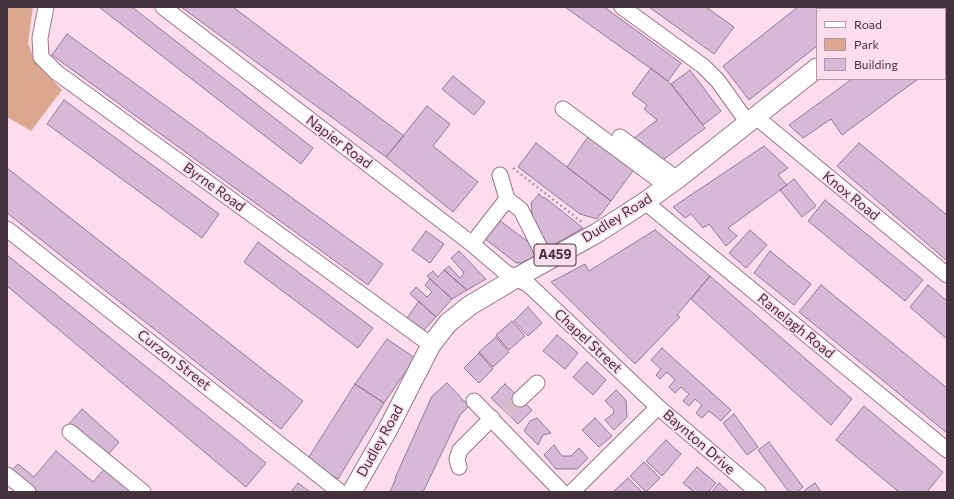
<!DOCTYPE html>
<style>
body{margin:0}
#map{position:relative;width:954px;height:499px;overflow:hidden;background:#fddced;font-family:Commissioner,sans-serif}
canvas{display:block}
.frame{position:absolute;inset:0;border:8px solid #42323b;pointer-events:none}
.legend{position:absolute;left:816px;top:8px;width:130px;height:72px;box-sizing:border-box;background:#fddced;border:1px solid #b298a6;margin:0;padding:5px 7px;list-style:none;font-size:12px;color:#42323b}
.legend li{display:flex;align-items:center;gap:8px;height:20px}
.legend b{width:20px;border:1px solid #b298a6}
</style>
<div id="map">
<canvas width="954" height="499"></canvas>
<div class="frame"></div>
<ul class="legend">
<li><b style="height:5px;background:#fff"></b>Road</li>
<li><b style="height:11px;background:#dca78f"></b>Park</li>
<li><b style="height:11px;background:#d6b8d7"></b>Building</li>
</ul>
</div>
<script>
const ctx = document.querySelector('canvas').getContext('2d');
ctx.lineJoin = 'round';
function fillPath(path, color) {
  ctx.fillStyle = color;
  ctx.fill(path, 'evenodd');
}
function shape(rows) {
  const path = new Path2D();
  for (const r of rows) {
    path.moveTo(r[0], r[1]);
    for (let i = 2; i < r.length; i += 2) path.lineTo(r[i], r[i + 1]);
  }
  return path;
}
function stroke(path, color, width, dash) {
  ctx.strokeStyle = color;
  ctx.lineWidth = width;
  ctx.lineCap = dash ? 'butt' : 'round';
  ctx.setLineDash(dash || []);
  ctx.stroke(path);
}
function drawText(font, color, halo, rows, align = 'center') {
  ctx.font = font + ' Commissioner,sans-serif';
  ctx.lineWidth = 3.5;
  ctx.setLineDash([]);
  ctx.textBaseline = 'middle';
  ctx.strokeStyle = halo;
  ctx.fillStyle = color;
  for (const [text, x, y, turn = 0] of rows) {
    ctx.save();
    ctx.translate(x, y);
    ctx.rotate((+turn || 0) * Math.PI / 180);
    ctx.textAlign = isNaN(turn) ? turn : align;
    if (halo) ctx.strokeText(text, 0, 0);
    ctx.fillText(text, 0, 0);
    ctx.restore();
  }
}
const green = shape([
 [7,7,33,7,28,43,35,62,62,90,31,131,7,117]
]);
const building = shape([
 [99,7,132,7,313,148,301,164,99,7],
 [181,7,233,7,404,136,386,157,181,7],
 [565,7,604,7,681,63,668,81,565,7],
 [649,7,706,7,734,27,714,54,649,7],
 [798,7,867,7,865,9,817,9,817,46,749,100,723,66,798,7],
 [938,7,947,7,947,65,945,63,945,9,936,9,938,7],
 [67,34,383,264,368,285,52,55,67,34],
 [651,68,671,84,705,128,663,160,657,155,645,164,623,147,657,120,644,109,647,105,632,94,651,68],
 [690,70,721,111,703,125,671,84,690,70],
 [453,76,485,102,474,115,442,89,453,76],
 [852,79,918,79,842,135,831,119,803,138,789,125,852,79],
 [64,100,219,214,202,238,47,124,64,100],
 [427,106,450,124,433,146,478,182,453,212,386,157,427,106],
 [590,134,635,168,611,201,567,167,590,134],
 [536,143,611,201,597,219,580,214,518,167,536,143],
 [859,143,947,215,947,261,837,166,859,143],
 [764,146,788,168,778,175,787,185,728,228,737,236,726,246,709,224,703,228,691,214,685,218,673,207,764,146],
 [7,168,303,401,281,429,7,213,7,168],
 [794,179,816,206,802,217,780,190,794,179],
 [539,194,543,198,544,197,583,228,548,248,533,219,531,203,539,194],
 [825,200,923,280,905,301,808,221,825,200],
 [499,220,527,241,539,254,521,263,516,263,484,238,499,220],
 [655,230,710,276,677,315,680,317,635,364,551,282,585,264,589,271,655,230],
 [750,230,767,245,746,268,729,253,750,230],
 [426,231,444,244,430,263,412,250,426,231],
 [258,242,373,328,358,348,244,262,258,242],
 [459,251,486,279,467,290,444,270,449,266,460,278,464,273,451,258,459,251],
 [770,251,811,284,794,305,754,273,770,251],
 [7,255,266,463,246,487,7,286,7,255],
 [444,270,467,290,452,299,427,276,433,271,438,277,444,270],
 [710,276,852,399,831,425,691,299,710,276],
 [430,279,452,299,436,317,410,294,416,287,427,297,432,292,425,285,430,279],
 [821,285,947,388,947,433,799,312,821,285],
 [928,285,947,301,947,339,910,307,928,285],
 [419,301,436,317,424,330,407,318,419,301],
 [528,307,542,323,528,336,514,321,528,307],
 [512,321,525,336,509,350,496,335,512,321],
 [557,335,578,353,565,369,543,351,557,335],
 [496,337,509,352,493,367,479,352,496,337],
 [387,339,415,358,384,403,355,384,387,339],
 [662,348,731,410,721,421,709,411,702,418,696,413,702,405,695,399,689,406,683,401,689,394,681,387,675,393,669,387,675,380,667,372,660,379,656,375,661,369,651,360,662,348],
 [479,353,493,369,479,383,464,368,479,353],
 [587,362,606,380,593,395,573,377,587,362],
 [447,383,469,406,460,415,423,492,390,492,396,478,395,478,432,396,447,383],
 [355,384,384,403,338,479,307,460,355,384],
 [505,384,532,410,518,424,491,398,505,384],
 [616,390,626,400,627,417,614,430,605,420,613,414,614,410,605,401,616,390],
 [864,406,943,472,927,492,899,492,836,440,864,406],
 [82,409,119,442,106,457,68,425,82,409],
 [734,414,758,447,747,455,723,423,734,414],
 [537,418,551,433,543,435,538,445,524,431,530,421,537,418],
 [595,418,612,436,599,447,582,430,595,418],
 [666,440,681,454,662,476,646,461,666,440],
 [769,442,803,487,797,492,789,492,758,450,769,442],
 [554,445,562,456,571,456,579,448,588,458,577,469,556,469,544,455,554,445],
 [56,451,93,482,106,467,138,492,33,492,10,472,18,464,34,477,56,451],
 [644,462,660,478,646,492,630,476,644,462],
 [697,467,716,483,708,492,694,492,683,483,697,467],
 [628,478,642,492,615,492,614,491,628,478],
 [298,483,310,492,291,492,298,483],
 [719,483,729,492,712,492,719,483],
 [815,483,821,492,806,492,805,490,815,483]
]);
const minorTunnel = shape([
 [505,412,520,399]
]);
const path = shape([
 [513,168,583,223]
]);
const minor = shape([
 [46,7,40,38,41,57,56,72,431,345],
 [163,7,472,244,505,272,529,285,658,407,758,492],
 [622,7,703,66,718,81,748,123],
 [563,109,667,186],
 [756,117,947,275],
 [620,137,677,179],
 [500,175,507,199],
 [645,202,947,450],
 [7,229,340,492],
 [472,244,507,199,521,210,546,260],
 [520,399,537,383],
 [474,401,562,492],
 [70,432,143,492],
 [459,467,457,459,460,450,492,418],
 [7,475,28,492],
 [572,492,658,407]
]);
const major = shape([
 [891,9,894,7],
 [352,492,388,429,431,345,448,323,469,306,516,278,597,233,645,202,677,179,817,68]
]);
const shields = [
 [555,255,42]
];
const shieldNames = [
 ["A459",555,255]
];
const streetNames = [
 ["Napier Road",339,142,37],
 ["Byrne Road",214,187,36],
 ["Knox Road",851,196,39],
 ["Dudley Road",617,218,-32],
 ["Ranelagh Road",796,326,39],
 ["Chapel Street",588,341,43],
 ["Curzon Street",174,360,38],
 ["Dudley Road",380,441,-61],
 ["Baynton Drive",699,442,41]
];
fillPath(green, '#dca78f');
fillPath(building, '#d6b8d7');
stroke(building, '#957996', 1);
stroke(minorTunnel, '#d8bac9', 15, [15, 8]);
stroke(minor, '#9a7589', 17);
stroke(major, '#9a7589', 21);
stroke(path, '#b298a5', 2.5, [2, 3]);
stroke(minor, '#fff', 15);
stroke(major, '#fff', 19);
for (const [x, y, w] of shields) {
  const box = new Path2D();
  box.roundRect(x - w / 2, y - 11, w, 22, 3);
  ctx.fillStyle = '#fddced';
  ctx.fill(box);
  stroke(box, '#42323b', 1);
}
drawText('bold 13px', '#42323b', null, shieldNames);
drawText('14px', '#42323b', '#fddced', streetNames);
</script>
